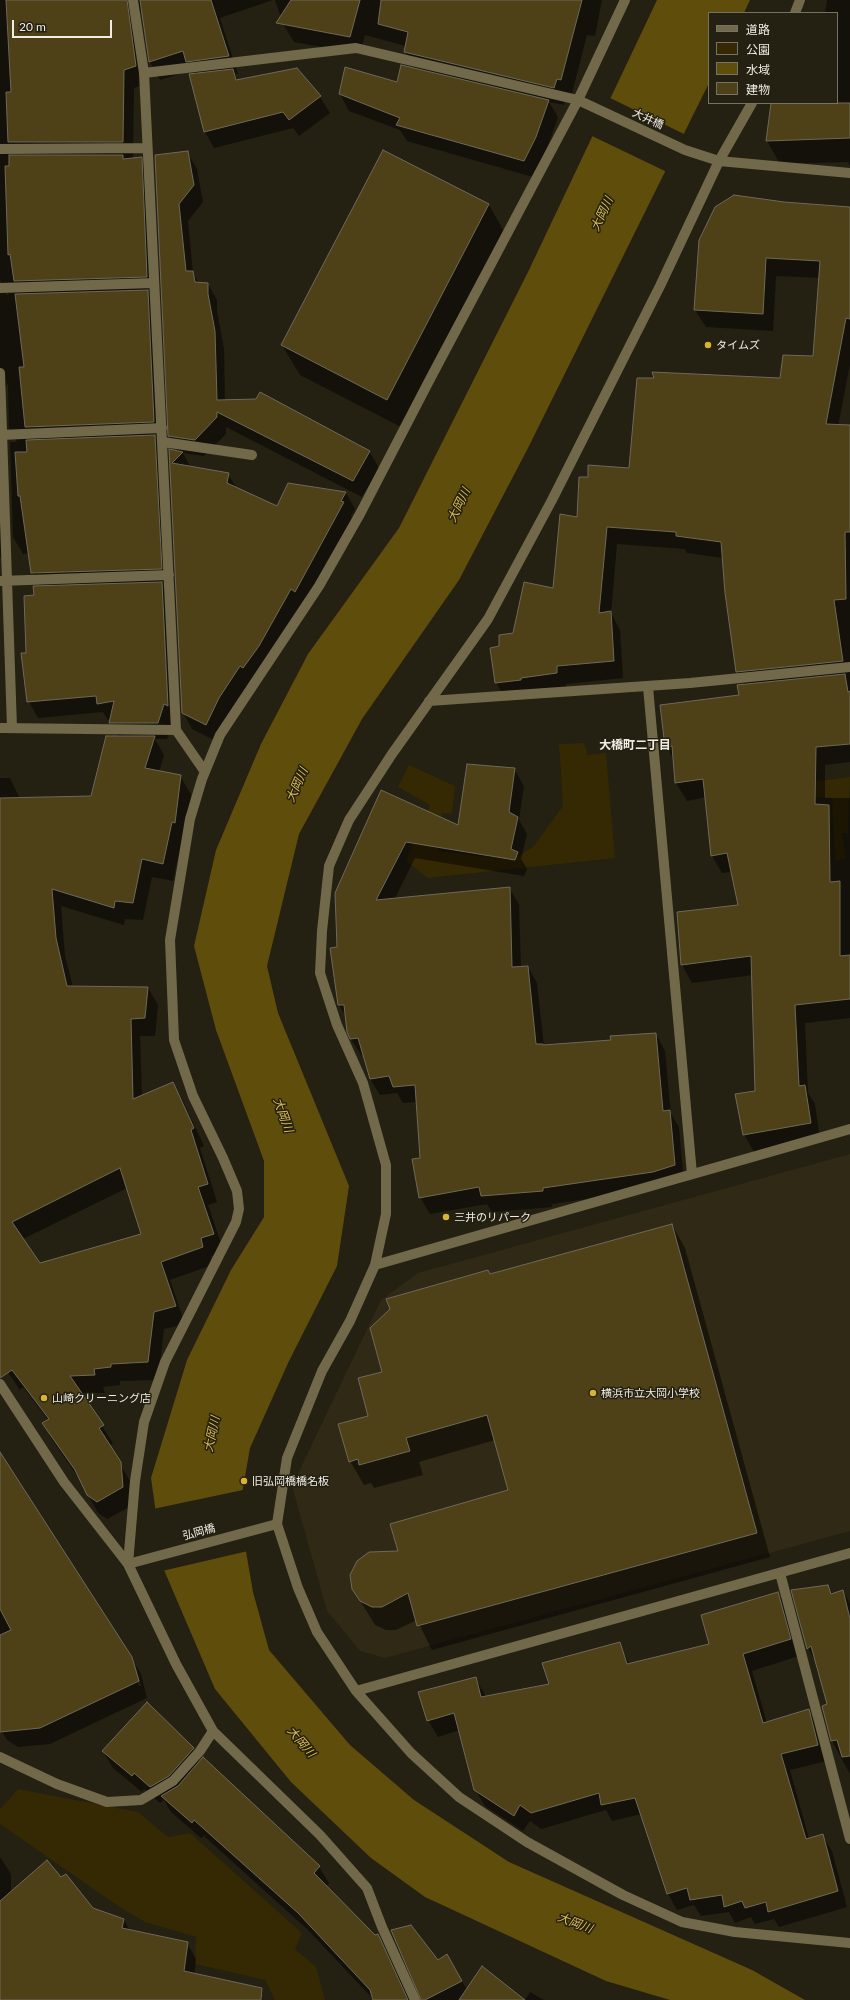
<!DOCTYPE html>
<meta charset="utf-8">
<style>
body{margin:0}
#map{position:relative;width:850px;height:2000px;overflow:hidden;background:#242012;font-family:Lato,"Noto Sans JP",sans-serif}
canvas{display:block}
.legend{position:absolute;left:708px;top:12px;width:130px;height:92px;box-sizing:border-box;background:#242012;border:1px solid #767266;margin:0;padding:5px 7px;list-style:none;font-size:12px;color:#f0ede4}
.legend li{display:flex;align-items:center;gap:8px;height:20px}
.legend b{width:20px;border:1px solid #767266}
.scale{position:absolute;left:12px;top:20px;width:100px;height:18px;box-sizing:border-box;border:2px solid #f0ede4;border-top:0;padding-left:5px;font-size:12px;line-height:14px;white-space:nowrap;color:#f0ede4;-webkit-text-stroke:3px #242012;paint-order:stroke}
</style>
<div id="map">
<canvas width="850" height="2000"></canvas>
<ul class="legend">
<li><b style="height:5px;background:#72694a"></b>道路</li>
<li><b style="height:11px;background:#342902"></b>公園</li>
<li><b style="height:11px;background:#5f4d0b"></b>水域</li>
<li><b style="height:11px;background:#4e4117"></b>建物</li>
</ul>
<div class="scale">20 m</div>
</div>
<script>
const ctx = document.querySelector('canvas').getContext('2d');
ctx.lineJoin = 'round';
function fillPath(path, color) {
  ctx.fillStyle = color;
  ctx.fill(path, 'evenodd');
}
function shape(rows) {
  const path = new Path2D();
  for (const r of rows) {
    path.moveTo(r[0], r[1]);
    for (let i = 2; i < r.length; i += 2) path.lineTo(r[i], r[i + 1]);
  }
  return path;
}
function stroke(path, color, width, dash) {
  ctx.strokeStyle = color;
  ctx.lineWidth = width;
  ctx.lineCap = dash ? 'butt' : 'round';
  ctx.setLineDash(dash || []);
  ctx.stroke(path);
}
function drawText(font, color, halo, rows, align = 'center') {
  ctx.font = font + ' Lato,"Noto Sans JP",sans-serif';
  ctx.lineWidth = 3;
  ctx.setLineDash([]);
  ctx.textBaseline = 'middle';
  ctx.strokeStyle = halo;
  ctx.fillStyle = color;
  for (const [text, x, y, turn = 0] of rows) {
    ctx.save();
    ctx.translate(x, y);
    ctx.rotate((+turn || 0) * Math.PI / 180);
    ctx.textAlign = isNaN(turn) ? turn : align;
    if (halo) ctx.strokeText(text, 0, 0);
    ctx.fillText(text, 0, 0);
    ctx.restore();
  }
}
const built = shape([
 [850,1154,850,1531,385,1658,360,1651,327,1611,292,1486,381,1300,418,1273]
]);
const green = shape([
 [584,743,588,755,606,753,615,858,428,878,406,861,430,805,398,787,409,765,455,786,452,814,442,813,438,851,512,860,533,847,563,806,559,744],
 [850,777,848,833,842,833,846,859,835,861,832,798,799,796,803,783],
 [18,1789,138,1812,168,1837,190,1833,302,1933,295,1949,316,1967,325,2000,275,2000,265,1980,195,1964,196,1937,145,1922,118,1906,0,1824,0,1809]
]);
const water = shape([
 [657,0,750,0,744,13,709,13,709,83,528,448,459,580,362,719,299,834,267,966,278,1013,349,1186,337,1266,289,1361,250,1448,239,1511,253,1592,269,1650,350,1745,414,1800,509,1862,752,1970,805,2000,670,2000,606,1981,425,1897,371,1858,291,1782,215,1689,164,1570,151,1478,187,1360,231,1270,264,1217,264,1161,216,1030,194,946,216,850,261,744,308,654,399,528,528,272]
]);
const pier = shape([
 [608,97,686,135,667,172,590,135],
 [243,1490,241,1511,248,1551,162,1571,153,1509]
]);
const shadow = shape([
 [0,0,273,0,220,18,238,74,235,74,238,81,296,69,320,97,330,113,299,136,293,128,214,148,205,132,195,75,192,70,160,80,150,62,142,11,139,13,146,84,134,88,133,159,141,158,151,176,157,294,150,294,158,308,164,439,157,440,164,452,170,585,163,585,171,599,173,719,167,739,155,739,164,755,159,772,180,776,191,794,185,840,182,839,173,881,152,877,143,920,125,919,124,925,61,906,65,956,73,987,148,988,158,1005,155,1036,140,1036,142,1096,173,1083,183,1101,204,1146,200,1148,217,1202,208,1205,224,1252,211,1256,212,1265,170,1280,185,1324,164,1329,158,1380,120,1381,120,1385,103,1387,105,1393,80,1393,113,1443,109,1446,130,1481,133,1505,107,1519,98,1513,80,1480,53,1441,43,1423,48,1420,23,1387,20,1390,0,1361,0,778,10,778,20,799,92,797,118,737,110,723,111,719,108,720,103,712,38,718,29,702,26,597,35,596,40,587,32,573,29,553,23,554,13,537,10,442,17,442,9,428,8,383,3,391,9,556,0,557,0,284,7,295,9,295,0,280],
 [127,1188,142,1235,40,1264,23,1239],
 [275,0,602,0,595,36,587,35,571,97,567,96,564,105,549,102,558,117,546,151,533,177,407,141,400,130,349,111,340,94,346,68,398,83,415,69,405,52,406,46,365,35,360,54,294,42,283,24],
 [827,0,850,0,850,166,848,162,780,164,767,141,773,103,837,103,837,13,825,13],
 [384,151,489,205,506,235,405,429,300,375,282,345],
 [187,152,197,169,203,202,188,221,193,273,199,283,208,284,217,300,217,311,224,349,225,401,369,451,379,468,362,497,226,427,226,434,204,456,183,453,191,468,228,474,237,489,278,508,289,484,346,493,355,509,351,516,353,520,304,608,216,741,192,729,183,712,170,451,178,452,169,436,156,156],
 [784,203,850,207,850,364,830,468,850,469,850,762,825,765,825,798,850,798,850,1018,805,1023,808,1093,815,1104,820,1140,754,1152,744,1134,756,1092,753,975,692,983,682,965,678,913,739,906,732,872,722,873,712,856,706,797,687,801,676,783,675,762,666,746,740,696,745,685,737,672,723,558,687,553,685,549,617,544,611,613,620,630,623,678,566,684,567,690,506,700,496,682,500,647,554,589,578,518,589,479,630,469,814,358,820,278,776,276,773,331,706,327,695,310],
 [514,769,524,786,519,820,527,834,521,859,527,869,524,876,415,858,394,900,509,888,519,904,521,967,528,967,537,983,544,1046,612,1041,656,1034,665,1051,671,1114,679,1127,684,1182,663,1188,552,1204,552,1207,492,1212,487,1204,430,1214,420,1197,421,1159,417,1102,403,1103,397,1093,380,1095,370,1079,364,1055,361,1055,351,1039,347,1018,339,1005,339,948,382,792,459,826],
 [672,1225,685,1248,770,1557,432,1650,417,1620,396,1630,386,1630,375,1625,353,1589,399,1552,509,1491,495,1440,419,1462,423,1475,374,1488,371,1483,364,1485,350,1461,369,1416,383,1372,490,1276],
 [0,1454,131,1657,139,1686,141,1686,135,1664,141,1674,147,1698,50,1744,18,1747,7,1740,0,1729],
 [828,1586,833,1594,843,1591,850,1604,850,1774,832,1741,823,1706,828,1705,818,1666,808,1648],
 [778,1593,787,1609,799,1656,752,1671,767,1723,809,1711,818,1727,827,1761,790,1770,809,1839,822,1835,832,1851,847,1907,779,1927,774,1919,755,1924,751,1917,735,1923,729,1912,701,1916,694,1905,677,1910,668,1894,642,1814,612,1821,606,1810,541,1829,530,1821,523,1831,485,1806,475,1789,460,1730,438,1737,428,1720,476,1679,486,1697,550,1685,619,1644,630,1665,711,1645],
 [193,1749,200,1762,203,1759,319,1867,329,1883,326,1887,375,1936,378,1935,410,2000,374,2000,308,1930,204,1836,201,1838,171,1812,164,1800,160,1803,144,1789,142,1792,113,1768,103,1751],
 [0,1857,11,1874,11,1893,61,1878,93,1909,124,1920,130,1931,187,1943,196,1959,194,1979,256,1988,263,2000,0,2000],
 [438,1961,456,1971,467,1990,523,2000,422,2000],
 [530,1992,544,2000,525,2000]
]);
const building = shape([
 [6,0,127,0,136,66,124,70,123,142,8,142,6,92,11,92,6,0],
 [140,0,211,0,229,56,186,62,183,51,149,62,140,0],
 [291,0,360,0,350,37,276,23,291,0],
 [381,0,582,0,561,80,557,79,554,88,404,52,408,32,378,24,381,0],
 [401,65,549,100,536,137,524,161,396,125,400,118,339,94,345,67,397,82,401,65],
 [297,68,321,96,289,120,283,112,204,132,189,74,233,69,236,80,297,68],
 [771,103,850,103,850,138,766,141,771,103],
 [383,150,489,204,387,400,281,345,383,150],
 [188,151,194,185,179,204,186,271,193,271,195,282,208,283,208,294,215,331,217,400,256,399,260,392,370,451,353,481,217,412,217,417,195,440,168,436,155,155,188,151],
 [9,155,123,155,123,159,142,157,147,277,14,281,10,254,8,255,5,166,9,166,9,155],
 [734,195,784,202,850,207,850,319,846,318,826,424,850,425,850,532,845,532,846,599,834,600,843,661,736,672,725,593,721,542,676,536,676,532,607,527,599,613,611,611,614,661,557,666,557,673,521,678,521,680,495,683,490,648,499,646,499,635,513,633,524,582,553,588,560,514,577,517,579,477,588,477,588,465,629,468,637,378,654,378,652,372,780,378,783,355,813,356,820,261,766,258,763,314,694,310,699,240,715,207,734,195],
 [148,290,154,422,25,427,19,367,24,367,15,294,148,290],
 [155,435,162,569,31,573,20,496,18,496,15,452,27,452,26,440,155,435],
 [169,449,183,452,172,463,229,473,227,483,277,506,288,483,346,492,341,501,344,502,295,592,291,589,259,646,243,668,240,666,219,698,206,725,182,713,169,449],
 [162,582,168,706,164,704,158,723,109,723,114,701,97,704,96,696,27,702,21,653,26,653,24,596,34,595,33,586,162,582],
 [845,674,848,692,850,691,850,744,816,747,815,804,829,805,830,882,840,881,840,956,850,955,850,999,795,1005,799,1086,805,1085,811,1123,743,1135,735,1094,755,1091,751,956,681,965,677,912,738,905,727,853,711,856,703,779,675,783,672,746,665,747,660,705,739,695,737,685,845,674],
 [106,736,155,736,145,768,181,775,175,823,172,822,163,864,142,859,133,903,115,901,114,908,52,889,56,938,67,986,148,987,145,1018,131,1019,133,1099,173,1082,194,1128,191,1130,208,1184,198,1187,214,1234,201,1238,203,1247,161,1262,176,1306,154,1312,148,1362,111,1364,111,1367,94,1369,95,1375,70,1376,104,1425,99,1428,121,1462,123,1487,97,1502,87,1495,75,1470,42,1423,49,1419,12,1370,0,1378,0,798,91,796,106,736],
 [120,1168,141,1234,40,1263,12,1222,120,1168],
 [467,764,515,768,509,812,518,817,511,849,518,852,515,860,406,842,376,900,510,887,512,967,528,966,536,1044,543,1044,543,1045,611,1040,610,1036,656,1033,663,1111,670,1110,675,1165,653,1172,543,1188,543,1191,481,1196,479,1187,419,1198,412,1159,420,1158,415,1085,393,1087,389,1076,370,1079,358,1038,350,1039,347,1032,344,1005,338,1005,330,948,337,947,335,893,381,790,458,825,467,764],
 [672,1224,757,1533,417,1626,408,1593,382,1607,372,1607,360,1601,352,1589,350,1575,357,1561,369,1552,398,1551,390,1524,508,1490,487,1415,406,1438,410,1451,359,1465,358,1459,349,1462,338,1424,368,1416,358,1378,382,1372,370,1328,390,1309,386,1299,488,1270,490,1274,672,1224],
 [0,1452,132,1657,139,1681,40,1728,0,1732,0,1635,11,1630,0,1609,0,1452],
 [828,1585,831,1594,843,1590,850,1619,850,1756,842,1757,837,1740,831,1741,822,1706,827,1704,811,1646,807,1649,791,1590,828,1585],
 [778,1592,791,1639,743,1654,763,1723,809,1709,818,1745,781,1754,806,1839,823,1834,838,1891,768,1912,766,1902,745,1908,742,1901,724,1907,722,1895,690,1900,687,1888,667,1894,635,1798,601,1805,599,1793,531,1813,520,1805,514,1816,474,1790,454,1713,427,1721,418,1692,476,1677,481,1697,549,1684,542,1663,620,1642,627,1664,709,1644,701,1615,778,1592],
 [147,1702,194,1748,169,1776,150,1787,134,1773,132,1776,102,1751,147,1702],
 [203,1757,320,1866,314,1873,375,1935,378,1934,408,2000,373,2000,370,1990,298,1913,194,1820,192,1823,161,1796,178,1786,203,1757],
 [47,1860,61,1877,66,1874,93,1908,124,1919,122,1928,188,1942,184,1971,262,1988,261,2000,0,2000,0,1901,47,1860],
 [411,1925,438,1960,447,1954,462,1981,425,2000,421,2000,391,1930,411,1925],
 [482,1966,525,2000,459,2000,482,1966]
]);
const minor = shape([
 [133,0,144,73,176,730,205,772],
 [795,13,800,0],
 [144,73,356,48,578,100,685,150,719,161,850,173],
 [752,103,719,161,660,286,552,500,488,619,392,754,349,820,329,866,322,931,320,973,337,1025,363,1083,386,1165,386,1214,375,1265,350,1321,322,1371,287,1458,277,1524,298,1588,317,1632,356,1691,411,1753,459,1797,527,1842,623,1895,682,1922,735,1932,850,1943],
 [0,149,147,148],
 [0,288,154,283],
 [0,373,12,728],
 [0,435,162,428],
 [163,442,252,455],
 [0,581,169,575],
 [648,687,692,1174],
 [429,701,690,683,850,667],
 [0,728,176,730],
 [375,1265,850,1129],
 [0,1384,64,1482,128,1564,277,1524],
 [780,1573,850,1839],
 [356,1691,850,1553],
 [0,1757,57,1784,107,1802,141,1800,173,1781,200,1751,213,1731],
 [415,2000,382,1927,367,1888,320,1835,213,1731,176,1664,128,1564,135,1481,144,1422,165,1362,236,1222,239,1209,237,1191,223,1158,193,1096,174,1040,170,940,190,819,202,779,220,735,319,586,360,514,429,381,578,100,625,0]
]);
const markers = [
 [708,345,4,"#d8b434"],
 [446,1217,4,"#d8b434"],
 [593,1393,4,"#d8b434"],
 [44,1398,4,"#d8b434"],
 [244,1481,4,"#d8b434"]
];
const streetNames = [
 ["大井橋",648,119,25],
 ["弘岡橋",199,1532,-15]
];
const poiNames = [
 ["タイムズ",716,345],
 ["三井のリパーク",454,1217],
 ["横浜市立大岡小学校",601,1393],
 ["山崎クリーニング店",52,1398],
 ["旧弘岡橋橋名板",252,1481]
];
const waterNames = [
 ["大岡川",602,214,-65],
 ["大岡川",459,505,-64],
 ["大岡川",297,785,-66],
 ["大岡川",283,1115,70],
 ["大岡川",212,1434,-78],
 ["大岡川",301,1742,50],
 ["大岡川",575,1923,21]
];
const neighbourhoodNames = [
 ["大橋町二丁目",635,745]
];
fillPath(built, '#2f2915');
fillPath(green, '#342902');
fillPath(water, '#5f4d0b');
fillPath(pier, '#242012');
fillPath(shadow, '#0007');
fillPath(building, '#4e4117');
stroke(building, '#6e695a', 1);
stroke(minor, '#72694a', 10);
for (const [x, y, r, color] of markers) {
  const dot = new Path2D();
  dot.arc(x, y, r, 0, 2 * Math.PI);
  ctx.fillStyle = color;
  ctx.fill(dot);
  stroke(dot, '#242012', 1.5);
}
drawText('11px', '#f0ede4', '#242012', streetNames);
drawText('11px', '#f0ede4', '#242012', poiNames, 'left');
drawText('italic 12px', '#dfbe50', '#242012', waterNames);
drawText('bold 12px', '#f0ede4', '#242012', neighbourhoodNames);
</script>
